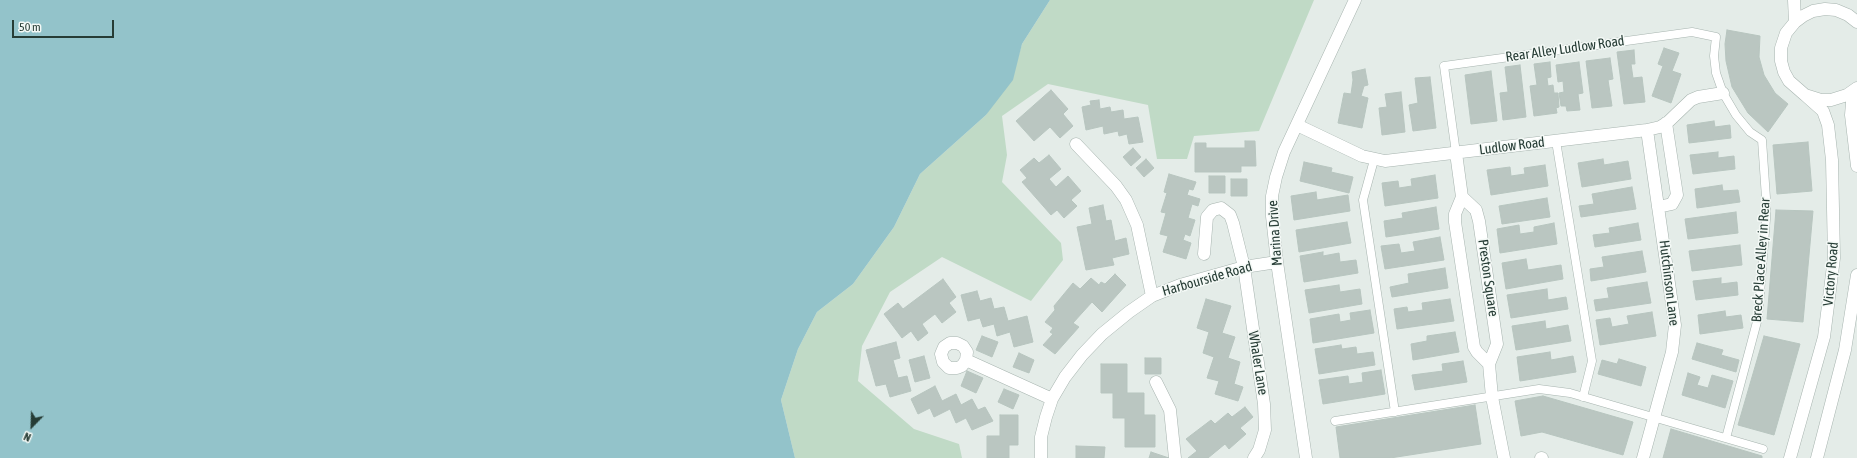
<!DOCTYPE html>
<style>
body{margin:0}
#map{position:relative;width:1857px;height:458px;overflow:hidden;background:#e4ece8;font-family:"Asap Condensed",sans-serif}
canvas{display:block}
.north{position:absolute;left:12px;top:406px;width:40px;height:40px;-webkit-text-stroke:3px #f4f9f6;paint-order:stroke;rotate:203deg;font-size:11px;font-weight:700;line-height:16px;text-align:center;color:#263c35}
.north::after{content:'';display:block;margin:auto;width:14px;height:18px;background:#263c35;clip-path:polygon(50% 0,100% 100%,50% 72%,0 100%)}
.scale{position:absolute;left:12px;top:20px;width:102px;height:18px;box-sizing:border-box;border:2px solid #263c35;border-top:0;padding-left:5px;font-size:12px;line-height:14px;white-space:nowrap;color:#263c35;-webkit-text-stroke:3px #f4f9f6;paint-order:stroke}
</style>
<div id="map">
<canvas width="1857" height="458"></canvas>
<div class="north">N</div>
<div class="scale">50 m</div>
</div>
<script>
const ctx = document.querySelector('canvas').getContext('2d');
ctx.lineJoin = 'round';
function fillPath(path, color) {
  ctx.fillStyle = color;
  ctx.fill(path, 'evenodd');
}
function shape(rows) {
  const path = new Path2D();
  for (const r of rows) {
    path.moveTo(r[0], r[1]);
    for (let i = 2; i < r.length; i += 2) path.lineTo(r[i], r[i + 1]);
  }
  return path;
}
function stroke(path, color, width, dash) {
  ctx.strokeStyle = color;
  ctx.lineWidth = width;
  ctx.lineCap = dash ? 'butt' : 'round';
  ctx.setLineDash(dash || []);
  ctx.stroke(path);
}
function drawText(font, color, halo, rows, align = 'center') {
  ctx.font = font + ' "Asap Condensed",sans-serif';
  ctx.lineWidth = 3;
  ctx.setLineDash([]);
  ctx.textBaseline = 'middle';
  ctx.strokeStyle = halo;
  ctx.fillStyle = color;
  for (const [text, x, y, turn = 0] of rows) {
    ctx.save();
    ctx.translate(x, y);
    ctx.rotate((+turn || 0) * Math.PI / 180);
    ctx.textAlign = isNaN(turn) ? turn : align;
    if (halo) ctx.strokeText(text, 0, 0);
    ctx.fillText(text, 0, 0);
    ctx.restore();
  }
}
const green = shape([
 [1050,0,1314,0,1259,131,1194,136,1187,159,1157,159,1148,105,1048,84,1002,116,1007,155,1002,182,1061,243,1063,260,1031,301,942,257,890,292,862,346,858,381,914,429,959,444,962,458,795,458,781,400,798,349,817,312,853,284,894,227,920,174,986,115,1017,61,1022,44]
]);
const water = shape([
 [0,0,1050,0,1022,44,1013,80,986,115,920,174,894,227,853,284,817,312,798,349,781,400,795,458,0,458]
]);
const building = shape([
 [1727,30,1760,36,1759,57,1764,75,1775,93,1788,104,1768,132,1748,113,1732,87,1726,61,1725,44,1727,30],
 [1664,48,1679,53,1672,71,1681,74,1671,103,1652,96,1663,66,1658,64,1664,48],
 [1634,50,1635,64,1631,64,1633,78,1642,77,1645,102,1624,104,1617,52,1634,50],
 [1610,58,1613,79,1608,80,1612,106,1592,108,1586,61,1610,58],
 [1550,62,1551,77,1547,78,1548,86,1553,85,1554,93,1558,93,1559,107,1556,108,1557,113,1534,116,1530,86,1537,85,1534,64,1550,62],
 [1579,62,1583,93,1578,94,1580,110,1567,111,1566,106,1561,106,1559,93,1564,92,1563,81,1558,82,1556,65,1579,62],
 [1520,65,1526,117,1503,120,1500,93,1508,92,1505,67,1520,65],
 [1365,69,1368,85,1364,86,1361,96,1368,98,1362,128,1338,123,1344,93,1351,94,1353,80,1352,72,1365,69],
 [1491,71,1497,121,1471,124,1465,75,1491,71],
 [1430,77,1436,128,1413,131,1409,105,1418,103,1415,78,1430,77],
 [1051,90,1068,109,1063,114,1073,126,1060,138,1050,127,1034,141,1016,121,1051,90],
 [1401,92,1405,132,1382,135,1379,108,1387,107,1385,94,1401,92],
 [1099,100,1100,109,1110,107,1111,112,1123,110,1124,119,1138,117,1143,142,1129,144,1127,134,1119,136,1118,131,1104,134,1103,126,1086,130,1082,107,1091,105,1090,101,1099,100],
 [1714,121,1715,127,1730,125,1731,138,1689,143,1687,125,1714,121],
 [1245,141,1255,141,1256,166,1241,166,1241,172,1195,172,1195,143,1206,143,1206,148,1245,148,1245,141],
 [1808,142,1812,191,1777,194,1773,145,1808,142],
 [1133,148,1141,157,1131,166,1123,157,1133,148],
 [1718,152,1718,158,1734,156,1735,169,1693,174,1690,155,1718,152],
 [1049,155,1061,169,1049,179,1056,187,1068,176,1081,191,1071,200,1077,206,1064,218,1057,210,1051,215,1022,182,1027,178,1020,170,1034,158,1039,163,1049,155],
 [1146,159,1154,168,1144,177,1136,168,1146,159],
 [1603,159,1604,165,1628,161,1631,179,1582,187,1578,163,1603,159],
 [1304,162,1332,168,1331,172,1353,177,1349,193,1300,181,1304,162],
 [1545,165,1548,186,1491,195,1487,170,1510,167,1511,176,1525,174,1524,168,1545,165],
 [1169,174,1196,182,1193,190,1189,189,1187,195,1200,199,1198,206,1192,204,1188,218,1195,220,1190,236,1185,234,1183,240,1191,243,1186,259,1163,252,1168,236,1160,234,1166,213,1161,212,1167,193,1164,192,1169,174],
 [1435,175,1438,198,1385,206,1382,183,1398,181,1399,188,1412,186,1411,179,1435,175],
 [1209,176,1225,176,1225,193,1209,193,1209,176],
 [1231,179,1247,179,1247,196,1231,196,1231,179],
 [1722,185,1723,191,1738,190,1740,202,1697,208,1695,189,1722,185],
 [1632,187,1636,209,1581,217,1579,206,1594,204,1592,194,1632,187],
 [1316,192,1317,200,1348,195,1350,211,1294,220,1291,196,1316,192],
 [1547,198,1550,217,1502,224,1499,206,1547,198],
 [1103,205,1106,221,1111,220,1115,241,1126,238,1129,254,1112,258,1114,265,1086,270,1077,227,1092,224,1089,208,1103,205],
 [1436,207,1439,229,1386,237,1384,221,1403,218,1402,213,1436,207],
 [1776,210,1813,211,1803,322,1767,319,1776,210],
 [1736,212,1738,233,1688,239,1685,219,1736,212],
 [1347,222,1351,243,1299,252,1296,230,1347,222],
 [1554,223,1557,244,1500,253,1497,229,1519,225,1520,234,1534,232,1534,227,1554,223],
 [1638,223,1641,240,1595,247,1593,235,1610,233,1609,228,1638,223],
 [1440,237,1444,260,1385,269,1381,246,1399,244,1401,253,1415,251,1413,242,1440,237],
 [1740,245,1742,265,1692,271,1689,251,1740,245],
 [1642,251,1646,272,1591,281,1590,269,1604,267,1602,257,1642,251],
 [1323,252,1323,256,1339,253,1340,262,1356,260,1358,273,1304,282,1300,256,1323,252],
 [1526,259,1528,270,1561,265,1563,279,1506,289,1502,263,1526,259],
 [1445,268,1448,288,1392,297,1390,287,1409,283,1408,274,1445,268],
 [1115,274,1126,285,1102,312,1092,302,1073,323,1079,327,1055,354,1043,345,1053,334,1050,332,1053,328,1045,322,1055,310,1054,306,1073,283,1080,289,1091,278,1099,285,1101,282,1105,284,1115,274],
 [1721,278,1721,284,1737,282,1738,295,1696,300,1693,281,1721,278],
 [943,279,956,297,949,303,956,312,942,323,935,314,922,324,928,333,918,341,911,331,902,338,884,314,898,303,903,309,943,279],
 [1647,282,1651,303,1596,311,1594,300,1609,298,1607,288,1647,282],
 [1339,285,1340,292,1360,289,1362,304,1309,313,1305,290,1339,285],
 [1547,289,1548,300,1566,297,1568,309,1511,318,1507,295,1547,289],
 [977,291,980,301,991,298,994,309,1004,307,1008,321,1027,316,1033,342,1014,347,1010,332,997,336,994,324,983,327,980,318,968,321,961,295,977,291],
 [1206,299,1231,306,1222,333,1235,337,1228,358,1240,362,1234,384,1243,387,1238,401,1215,394,1219,381,1207,378,1214,357,1203,353,1209,332,1197,328,1206,299],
 [1450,299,1454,321,1397,329,1394,309,1407,307,1408,312,1423,310,1422,303,1450,299],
 [1370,310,1374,333,1313,343,1310,319,1339,314,1340,322,1351,320,1350,313,1370,310],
 [1725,311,1726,317,1741,315,1743,328,1700,334,1698,315,1725,311],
 [1652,312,1656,336,1600,345,1596,320,1610,318,1612,327,1629,324,1627,316,1652,312],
 [1545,321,1546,329,1568,325,1571,341,1516,350,1512,326,1545,321],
 [1455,332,1459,352,1413,360,1411,344,1427,341,1427,336,1455,332],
 [982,336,998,342,992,357,976,350,982,336],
 [1764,336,1800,344,1774,435,1738,425,1764,336],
 [896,342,900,358,893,360,898,378,907,376,911,391,890,397,886,384,876,386,866,350,896,342],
 [1697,343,1723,350,1721,355,1739,360,1736,372,1692,359,1697,343],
 [1341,345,1342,349,1356,347,1357,354,1373,352,1375,365,1319,374,1315,349,1341,345],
 [1550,352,1551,360,1573,356,1576,372,1520,381,1517,357,1550,352],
 [1019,353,1034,360,1029,373,1013,367,1019,353],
 [924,356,930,378,915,382,909,360,924,356],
 [1145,358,1161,358,1161,374,1145,374,1145,358],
 [1619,359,1646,367,1641,386,1598,374,1602,360,1617,364,1619,359],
 [1463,361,1467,382,1415,390,1412,375,1443,371,1442,364,1463,361],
 [1101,364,1127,364,1127,393,1144,393,1144,415,1155,415,1155,447,1125,447,1125,418,1113,418,1113,393,1101,393,1101,364],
 [1381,370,1385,394,1323,404,1319,380,1348,376,1349,384,1363,382,1362,373,1381,370],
 [967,371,983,378,976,393,961,386,967,371],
 [1688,373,1700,377,1697,385,1708,388,1712,375,1733,381,1725,408,1682,395,1688,373],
 [935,386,942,401,956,394,961,405,972,399,978,410,985,407,993,421,972,430,966,418,956,423,950,409,934,417,930,408,918,414,911,399,935,386],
 [1004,389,1019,395,1013,409,998,402,1004,389],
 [1543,396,1633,422,1623,455,1542,432,1521,436,1515,401,1543,396],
 [1475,405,1481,444,1390,458,1340,458,1336,427,1475,405],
 [1245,407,1253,417,1240,428,1246,434,1229,449,1225,444,1208,458,1188,458,1197,451,1186,439,1211,420,1215,424,1228,413,1232,417,1245,407],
 [1000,415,1018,415,1018,445,1009,445,1009,458,987,458,987,436,1000,436,1000,415],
 [1671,429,1762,456,1762,458,1663,458,1671,429],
 [1076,446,1105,447,1104,458,1076,458,1076,446],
 [1151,452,1169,458,1149,458,1151,452]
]);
const lane = shape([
 [1556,141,1592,361,1583,397],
 [1456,153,1444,66,1692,32,1716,37,1714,56,1716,73,1723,93,1736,115,1750,132,1762,140,1766,198,1766,219,1758,318,1726,438],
 [1374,160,1363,200,1395,412],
 [1335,421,1539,389,1570,393,1763,449]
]);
const street = shape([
 [1794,0,1795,22],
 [1857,22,1848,15,1836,10,1825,9,1813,11,1803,16,1795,22,1786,33,1781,48,1781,61,1784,72,1789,81,1805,95,1821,100,1831,100,1847,95,1857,88],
 [1857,88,1852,103,1851,115,1857,166],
 [1297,125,1362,156,1385,161,1647,130,1660,127,1668,122,1691,100,1698,97,1723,93],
 [1076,144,1116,186,1126,200,1137,225,1152,296],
 [1456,153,1462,197,1455,214,1455,222,1474,347,1477,352,1489,364],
 [1462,197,1476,210,1479,221,1497,344,1489,364,1492,397,1504,458],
 [1658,207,1672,204,1677,195,1666,123],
 [1204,254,1207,217,1213,210,1221,208,1230,215,1233,223,1244,267,1264,404,1265,430,1259,450,1254,458],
 [966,360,962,366,957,368,949,368,943,362,941,354,944,347,950,343,957,343,963,346,967,352,966,360,1052,399],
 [1156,382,1170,410,1175,458],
 [1041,458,1041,437,1046,417,1052,399,1065,377,1082,355,1102,334,1129,312,1152,296,1180,285,1244,267,1277,262],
 [1306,458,1277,262,1272,216,1272,196,1276,177,1284,152,1355,0],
 [1541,458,1542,458],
 [1643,458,1672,352,1675,325,1647,130],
 [1790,458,1824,337,1834,258,1832,160,1828,125,1823,111,1805,95],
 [1817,458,1845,350,1857,275]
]);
const streetNames = [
 ["Rear Alley Ludlow Road",1565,49,-8],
 ["Ludlow Road",1512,146,-7],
 ["Marina Drive",1275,233,-94],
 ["Breck Place Alley in Rear",1761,260,-86],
 ["Victory Road",1831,274,-85],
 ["Preston Square",1488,278,82],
 ["Harbourside Road",1207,279,-16],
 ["Hutchinson Lane",1669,283,83],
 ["Whaler Lane",1258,363,81]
];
fillPath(green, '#c0dac6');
fillPath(water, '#93c3ca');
fillPath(building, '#bac6c1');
stroke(building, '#b7c5bf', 1);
stroke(lane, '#a7b4af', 9);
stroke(street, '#a7b4af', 13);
stroke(lane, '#fff', 8);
stroke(street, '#fff', 12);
drawText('14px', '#263c35', '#f4f9f6', streetNames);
</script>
